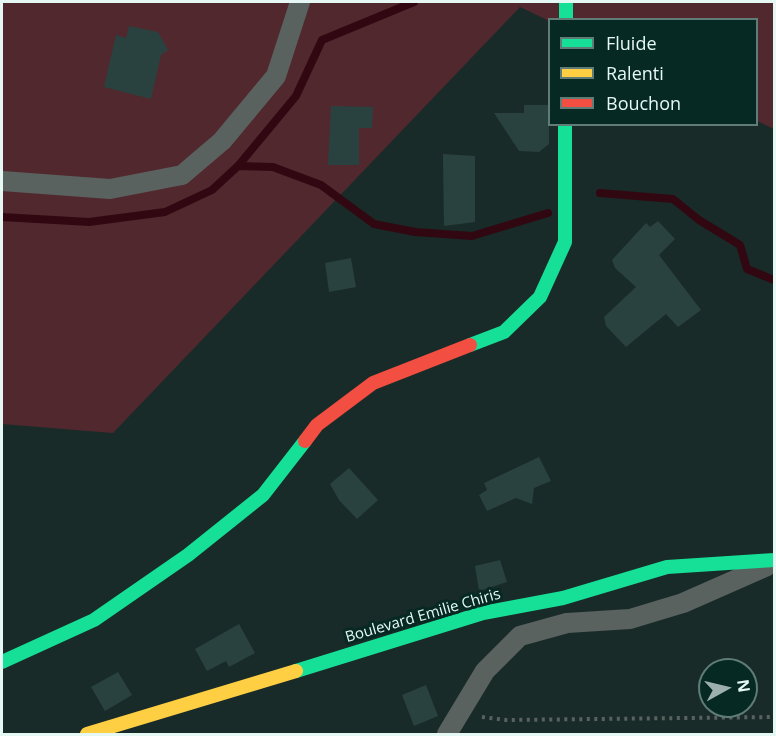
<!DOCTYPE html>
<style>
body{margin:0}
#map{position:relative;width:776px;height:736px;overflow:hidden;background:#192b28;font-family:"Open Sans",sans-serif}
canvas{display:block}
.frame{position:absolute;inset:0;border:3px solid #e5f8f4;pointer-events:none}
.legend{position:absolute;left:548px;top:18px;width:210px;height:108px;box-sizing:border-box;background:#062923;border:2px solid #5f7c77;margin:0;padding:8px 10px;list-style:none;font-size:18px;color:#e5f8f4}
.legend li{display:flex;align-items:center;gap:12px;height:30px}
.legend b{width:30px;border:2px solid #5f7c77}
.north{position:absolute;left:698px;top:658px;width:60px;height:60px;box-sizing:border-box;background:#062923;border:2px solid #5f7c77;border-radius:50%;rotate:82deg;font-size:16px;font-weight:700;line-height:24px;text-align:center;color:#e5f8f4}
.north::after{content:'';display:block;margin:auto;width:21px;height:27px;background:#9eb0ad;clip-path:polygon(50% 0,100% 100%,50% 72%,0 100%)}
</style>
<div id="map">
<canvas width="776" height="736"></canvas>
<div class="frame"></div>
<ul class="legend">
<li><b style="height:8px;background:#16e098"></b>Fluide</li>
<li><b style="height:8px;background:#ffcf43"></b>Ralenti</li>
<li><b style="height:8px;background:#f24e42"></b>Bouchon</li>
</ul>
<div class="north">N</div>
</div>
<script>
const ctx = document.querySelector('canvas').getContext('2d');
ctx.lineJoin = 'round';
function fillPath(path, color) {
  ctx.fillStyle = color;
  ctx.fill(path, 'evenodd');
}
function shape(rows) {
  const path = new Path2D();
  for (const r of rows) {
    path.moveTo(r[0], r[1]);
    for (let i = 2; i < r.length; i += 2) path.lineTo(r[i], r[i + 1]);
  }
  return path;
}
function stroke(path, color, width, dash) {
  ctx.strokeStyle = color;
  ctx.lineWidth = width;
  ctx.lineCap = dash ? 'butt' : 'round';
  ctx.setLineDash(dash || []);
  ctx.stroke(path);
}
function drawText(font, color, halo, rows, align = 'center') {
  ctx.font = font + ' "Open Sans",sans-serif';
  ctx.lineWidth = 6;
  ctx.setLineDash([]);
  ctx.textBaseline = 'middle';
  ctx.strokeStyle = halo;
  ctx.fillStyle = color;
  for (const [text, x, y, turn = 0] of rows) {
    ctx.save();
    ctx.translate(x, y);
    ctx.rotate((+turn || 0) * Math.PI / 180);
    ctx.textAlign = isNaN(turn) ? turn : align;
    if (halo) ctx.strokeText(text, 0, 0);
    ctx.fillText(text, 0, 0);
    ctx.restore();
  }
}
const green = shape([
 [2,2,774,2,774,129,757,121,756,20,549,21,520,7,113,433,2,424]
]);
const stream = shape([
 [238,166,273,167,321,185,374,224,415,232,472,236,548,213],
 [600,193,673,199,699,220,740,245,747,269,774,280],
 [2,217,89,222,165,212,212,190,238,166,296,96,322,40,414,2]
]);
const building = shape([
 [129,26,158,32,168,50,161,55,151,99,104,87,116,35,126,38],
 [524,105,549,105,549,144,539,152,519,151,494,113,524,113],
 [331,106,373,107,372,128,359,128,359,165,328,165],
 [443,154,475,156,475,222,444,226],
 [658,221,675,239,659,255,701,310,678,327,666,314,626,347,606,326,604,317,636,287,615,268,612,260,646,223,650,227],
 [351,258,356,287,329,292,325,263],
 [539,457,551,481,534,488,532,504,516,498,487,511,479,495,487,490,484,483],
 [349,468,378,500,357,519,339,500,330,484],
 [500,560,507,582,479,591,475,566],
 [239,624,255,653,229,667,226,661,207,671,195,649],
 [118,672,132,695,105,711,91,687],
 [426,685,438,716,414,726,402,695]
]);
const path = shape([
 [482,717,506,720,774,717]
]);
const street = shape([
 [2,181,110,189,182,175,222,141,276,76,300,2],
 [447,734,485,671,520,636,567,623,630,619,683,603,767,566]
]);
const fast = shape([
 [566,2,566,20],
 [470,345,504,332,540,297,565,242,565,124],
 [2,662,94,620,188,555,263,495,305,441],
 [296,671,483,613,563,598,667,567,774,560]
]);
const slow = shape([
 [87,734,296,671]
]);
const jam = shape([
 [305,441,317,425,373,383,470,345]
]);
const streetNames = [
 ["Boulevard Emilie Chiris",423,616,-16]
];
fillPath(green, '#51282e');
stroke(stream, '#310812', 8);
fillPath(building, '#2a423f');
stroke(path, '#5a6261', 4, [3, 4.5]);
stroke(street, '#5a6260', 20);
stroke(fast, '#16e098', 14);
stroke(slow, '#ffcf43', 14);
stroke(jam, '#f24e42', 14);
drawText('15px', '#e5f8f4', '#062923', streetNames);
</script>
